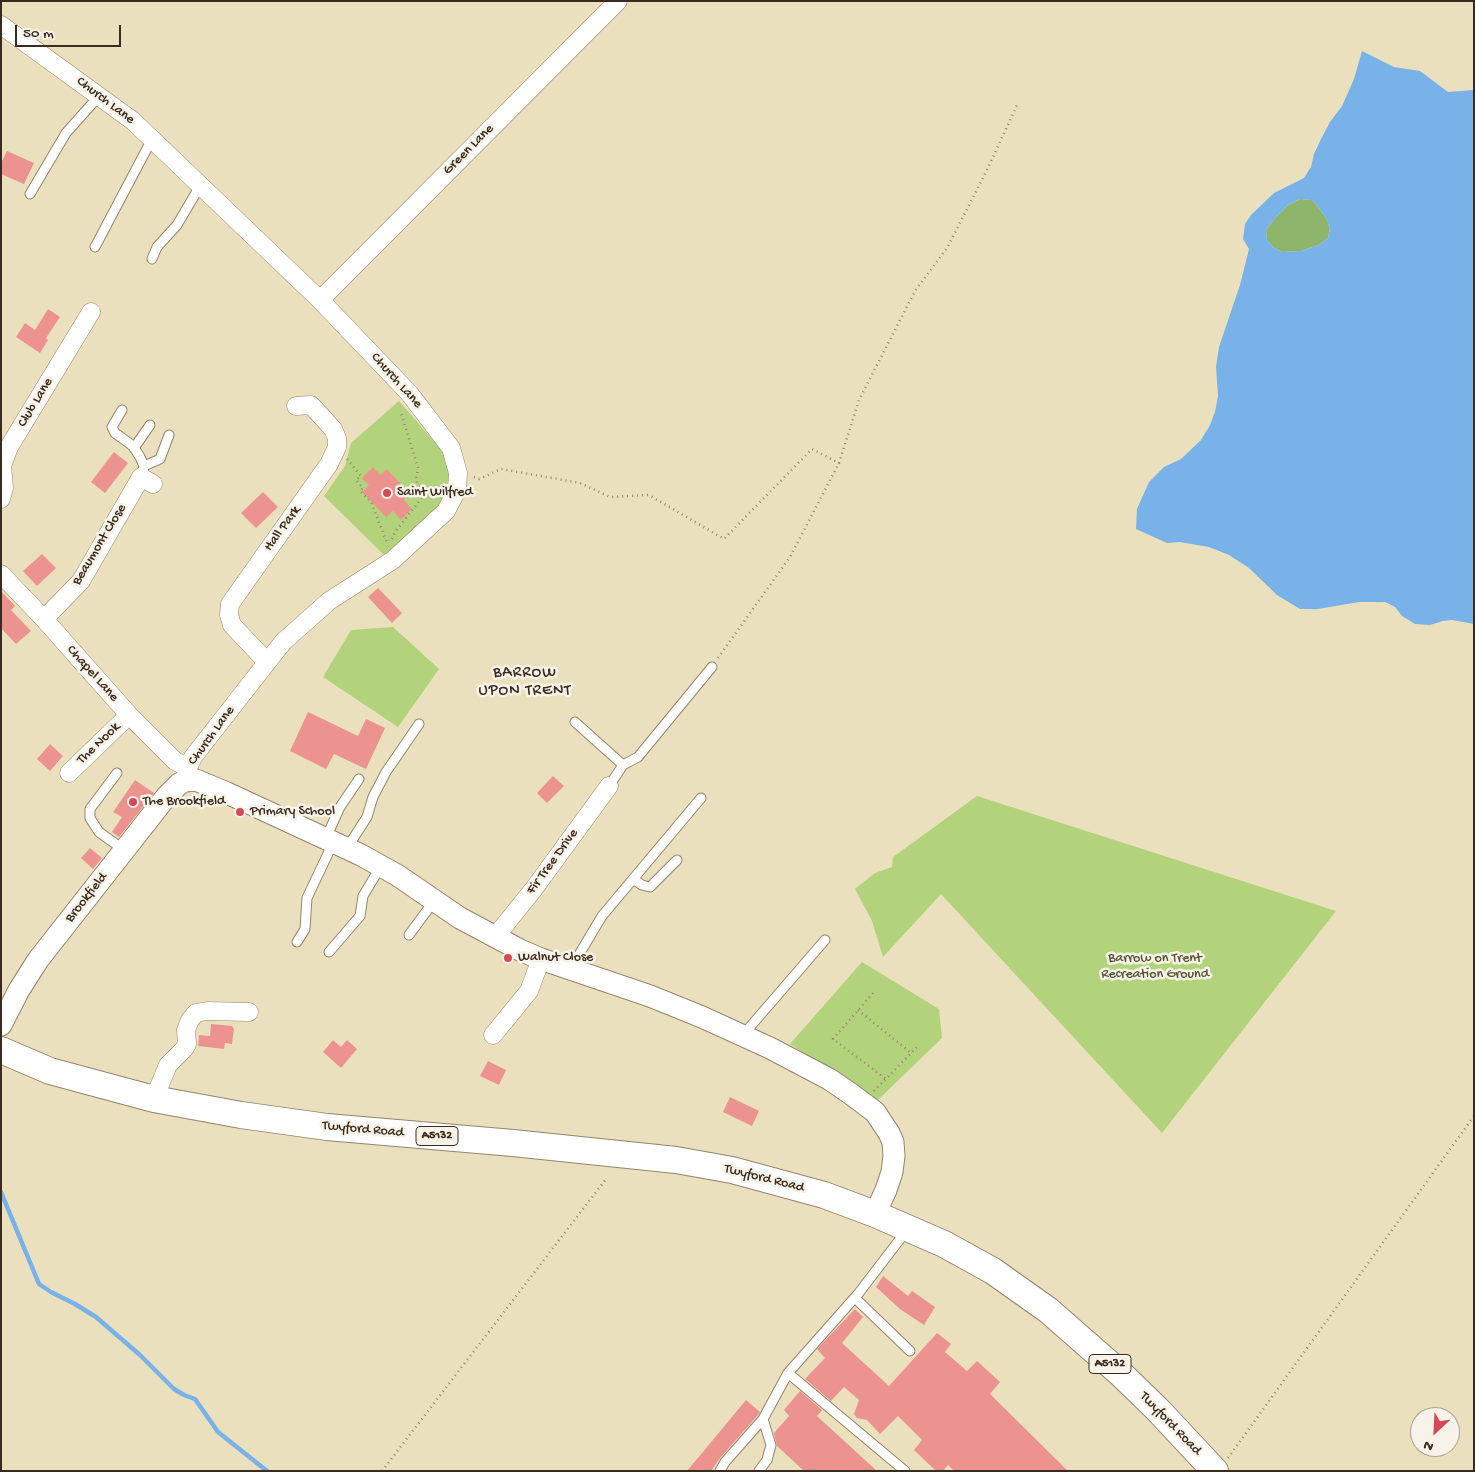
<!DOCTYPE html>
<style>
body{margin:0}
#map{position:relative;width:1475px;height:1472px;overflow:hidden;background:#eae0bd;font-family:"Gochi Hand",sans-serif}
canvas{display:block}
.frame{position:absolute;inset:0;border:2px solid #3b2a1e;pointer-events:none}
.north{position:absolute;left:1410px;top:1407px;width:50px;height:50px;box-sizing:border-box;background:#f7f3e8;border:1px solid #aca397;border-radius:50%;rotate:205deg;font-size:14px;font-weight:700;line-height:20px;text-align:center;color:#3b2a1e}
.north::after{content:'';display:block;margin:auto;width:18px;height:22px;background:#d1495b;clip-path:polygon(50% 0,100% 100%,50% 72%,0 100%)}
.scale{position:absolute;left:15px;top:25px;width:106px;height:22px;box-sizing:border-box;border:2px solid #3b2a1e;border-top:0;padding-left:6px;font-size:15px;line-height:18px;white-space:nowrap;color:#3b2a1e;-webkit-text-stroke:4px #f7f3e8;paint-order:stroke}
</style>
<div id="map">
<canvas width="1475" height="1472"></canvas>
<div class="frame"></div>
<div class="north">N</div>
<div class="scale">50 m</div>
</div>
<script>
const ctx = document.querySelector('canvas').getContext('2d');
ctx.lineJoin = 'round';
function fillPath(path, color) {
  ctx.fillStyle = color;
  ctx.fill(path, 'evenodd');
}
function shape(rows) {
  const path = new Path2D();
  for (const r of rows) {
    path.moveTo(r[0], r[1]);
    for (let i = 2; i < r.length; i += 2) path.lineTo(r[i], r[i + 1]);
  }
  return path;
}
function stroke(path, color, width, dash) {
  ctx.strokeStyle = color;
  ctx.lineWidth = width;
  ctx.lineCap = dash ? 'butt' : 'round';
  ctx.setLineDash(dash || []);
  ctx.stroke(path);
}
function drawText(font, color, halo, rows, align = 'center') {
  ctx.font = font + ' "Gochi Hand",sans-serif';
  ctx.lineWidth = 5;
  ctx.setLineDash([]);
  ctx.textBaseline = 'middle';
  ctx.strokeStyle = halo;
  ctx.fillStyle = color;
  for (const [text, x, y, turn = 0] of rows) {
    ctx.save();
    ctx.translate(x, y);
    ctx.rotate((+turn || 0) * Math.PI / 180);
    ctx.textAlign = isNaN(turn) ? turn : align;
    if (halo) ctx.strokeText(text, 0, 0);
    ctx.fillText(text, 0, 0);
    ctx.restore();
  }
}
const green = shape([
 [399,401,445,454,452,478,449,492,439,510,384,555,324,496,345,466,351,443],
 [393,627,439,669,398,727,323,677,351,630],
 [977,796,1336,911,1162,1133,941,894,883,957,872,921,855,889,875,873,892,867,893,857],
 [862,962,939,1009,942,1038,878,1100,790,1044]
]);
const forest = shape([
 [1300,199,1312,200,1319,208,1326,218,1330,228,1328,238,1319,245,1301,251,1283,252,1274,248,1267,240,1266,230,1276,217,1288,205]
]);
const water = shape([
 [1362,51,1394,67,1420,71,1448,92,1474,90,1474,624,1452,620,1443,621,1430,625,1415,624,1402,616,1395,607,1385,602,1359,602,1318,609,1300,609,1277,595,1249,568,1229,555,1209,547,1180,542,1167,543,1136,529,1137,509,1149,482,1164,467,1181,459,1201,440,1210,425,1215,412,1218,396,1216,367,1219,347,1240,285,1249,249,1243,239,1245,224,1251,215,1274,193,1304,178,1311,167,1314,154,1321,139,1330,122,1342,106,1354,79],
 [1300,199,1312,200,1319,208,1326,218,1330,228,1328,238,1319,245,1301,251,1283,252,1274,248,1267,240,1266,230,1276,217,1288,205]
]);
const stream = shape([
 [1,1192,39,1284,51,1292,75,1304,96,1317,140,1355,174,1389,184,1395,195,1399,218,1432,267,1471]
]);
const building = shape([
 [7,151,34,163,24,184,1,174,1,163],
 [48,309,60,317,46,338,48,340,40,353,16,337,25,323,35,330],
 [114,452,128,463,105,493,91,482],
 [373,467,380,475,387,469,410,494,404,500,412,509,401,520,393,511,386,517,362,492,369,485,362,478],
 [263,492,278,507,256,528,241,513],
 [42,554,56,568,37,586,23,571],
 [378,588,402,613,392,623,368,597],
 [1,591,15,606,11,610,31,631,16,644,1,628],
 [308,712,358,736,366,719,385,728,366,769,334,754,326,769,290,751],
 [50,744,63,756,50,771,37,759],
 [553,776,564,786,547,803,537,793],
 [135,780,154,793,119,837,112,832,122,817,113,812],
 [90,848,102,858,93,869,81,858],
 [211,1024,232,1026,234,1029,232,1044,225,1043,224,1049,198,1046,199,1035,210,1036],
 [333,1040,341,1047,347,1040,357,1049,341,1068,323,1052],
 [488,1061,506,1070,499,1085,480,1076],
 [730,1097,759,1111,752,1126,723,1112],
 [883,1276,908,1296,912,1291,935,1307,924,1325,900,1309,876,1287],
 [855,1309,863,1317,842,1343,889,1386,937,1333,951,1344,945,1352,967,1371,977,1361,1000,1382,990,1394,1068,1471,954,1471,948,1465,943,1471,936,1471,914,1450,922,1440,898,1416,880,1434,867,1420,857,1418,854,1414,859,1400,844,1387,831,1401,805,1379,825,1358,817,1349],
 [800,1391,822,1410,817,1416,877,1471,804,1471,777,1446,774,1433,789,1416,784,1410],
 [746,1400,760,1412,758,1415,720,1458,711,1471,687,1471]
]);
const path = shape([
 [347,459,361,476,356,480,363,488,360,491,371,502,388,545],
 [474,477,479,479,501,469,580,483,610,497,649,495,724,539,812,449,839,463,859,400,915,291,947,248,986,172,1018,103],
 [392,539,395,532,425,494,416,481,418,468,401,413,402,411],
 [718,658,790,557,839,463],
 [873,993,833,1039,886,1079],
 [858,1010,911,1053],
 [874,1091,919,1045],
 [1228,1458,1474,1116],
 [382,1471,606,1179]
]);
const service = shape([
 [30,194,66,133,99,96],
 [95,247,152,139],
 [152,259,157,247,177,225,200,186],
 [122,410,112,427,115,433,133,446,140,457,144,466,141,477],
 [134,448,150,425],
 [144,466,160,459,169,435],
 [575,722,623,765,609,786],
 [623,765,638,757,712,667],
 [117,773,90,809,90,818,99,832,124,850],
 [326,838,340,807,359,779],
 [347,848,367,817,373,797,386,772,419,724],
 [633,879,642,885,650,887,677,860],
 [409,935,434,901],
 [297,942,305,929,307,898,333,843],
 [329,952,360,916,363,896,381,866],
 [571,968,602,916,701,798],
 [743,1035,825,940],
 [855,1298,910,1351],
 [788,1373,905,1471],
 [720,1471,725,1462,763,1419,788,1373,858,1294,907,1230],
 [759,1471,767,1460,771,1445,763,1419]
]);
const minor = shape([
 [1,25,133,121,320,300,409,393,451,448,458,473,457,490,446,511,393,560,329,601,283,642,193,757,188,768,185,781],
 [320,300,618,1],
 [1,499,4,488,2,466,9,447,91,312],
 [1,574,44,619,129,715,175,761,188,768],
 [44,619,81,581,141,477,153,484],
 [267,662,232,625,229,615,230,604,329,464,337,447,337,438,333,429,311,405,296,406],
 [69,773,129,715],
 [495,937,533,890,609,786],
 [493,1035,529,991,541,959],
 [154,1099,168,1065,184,1049,187,1044,186,1030,190,1020,196,1013,207,1011,249,1012]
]);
const tertiary = shape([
 [1,1025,19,990,38,960,166,797,179,784,185,781,196,780,227,793,361,855,397,875,460,918,520,950,541,959,650,996,702,1017,770,1048,829,1079,851,1094,875,1112,889,1133,893,1142,894,1156,892,1172,886,1190,875,1214]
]);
const primary = shape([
 [1,1050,50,1071,113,1088,154,1099,241,1115,327,1127,513,1143,676,1160,732,1170,824,1195,875,1214,944,1244,993,1271,1014,1286,1048,1310,1121,1374,1158,1410,1215,1471]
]);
const markers = [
 [387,493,5,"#d1495b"],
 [133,802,5,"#d1495b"],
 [240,812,5,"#d1495b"],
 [508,958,5,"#d1495b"]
];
const shields = [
 [437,1136,42],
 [1110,1364,42]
];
const shieldNames = [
 ["A5132",437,1136],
 ["A5132",1110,1364]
];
const streetNames = [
 ["Church Lane",105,101,37],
 ["Green Lane",469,150,-45],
 ["Church Lane",396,381,48],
 ["Club Lane",36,403,-59],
 ["Hall Park",283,529,-54],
 ["Beaumont Close",100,545,-59],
 ["Chapel Lane",92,674,48],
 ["Church Lane",212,736,-54],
 ["The Nook",99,744,-44],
 ["Fir Tree Drive",553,862,-54],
 ["Brookfield",87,898,-52],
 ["Twyford Road",363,1130,5],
 ["Twyford Road",764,1179,14],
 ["Twyford Road",1170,1424,46]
];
const poiNames = [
 ["Saint Wilfred",397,493],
 ["The Brookfield",143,802],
 ["Primary School",250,812],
 ["Walnut Close",518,958]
];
const parkNames = [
 ["Barrow on Trent",1155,959],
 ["Recreation Ground",1155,975]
];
const quarterNames = [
 ["BARROW",525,674],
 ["UPON TRENT",525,692]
];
fillPath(green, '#b2d37b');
fillPath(forest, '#8db56b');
fillPath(water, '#78b2e9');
stroke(stream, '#78b2e9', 4.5);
fillPath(building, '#ec938f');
stroke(service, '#92856e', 11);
stroke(minor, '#92856e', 19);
stroke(tertiary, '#92856e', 23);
stroke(primary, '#92856e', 28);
stroke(path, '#92856e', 2.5, [1, 4]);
stroke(service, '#fff', 9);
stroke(minor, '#fff', 18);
stroke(tertiary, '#fff', 21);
stroke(primary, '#fff', 26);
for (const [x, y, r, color] of markers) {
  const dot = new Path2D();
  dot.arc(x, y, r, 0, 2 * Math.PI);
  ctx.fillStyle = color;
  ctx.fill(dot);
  stroke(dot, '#f7f3e8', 2);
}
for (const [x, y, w] of shields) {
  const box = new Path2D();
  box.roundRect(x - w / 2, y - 9.5, w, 19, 4);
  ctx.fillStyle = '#f7f3e8';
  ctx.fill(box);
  stroke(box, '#3b2a1e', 1);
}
drawText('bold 12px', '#3b2a1e', null, shieldNames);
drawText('14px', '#3b2a1e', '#f7f3e8', streetNames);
drawText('14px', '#3b2a1e', '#f7f3e8', poiNames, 'left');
drawText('14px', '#595435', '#f7f3e8', parkNames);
ctx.letterSpacing = '1px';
drawText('16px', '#3b2a1e', '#f7f3e8', quarterNames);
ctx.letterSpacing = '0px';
</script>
